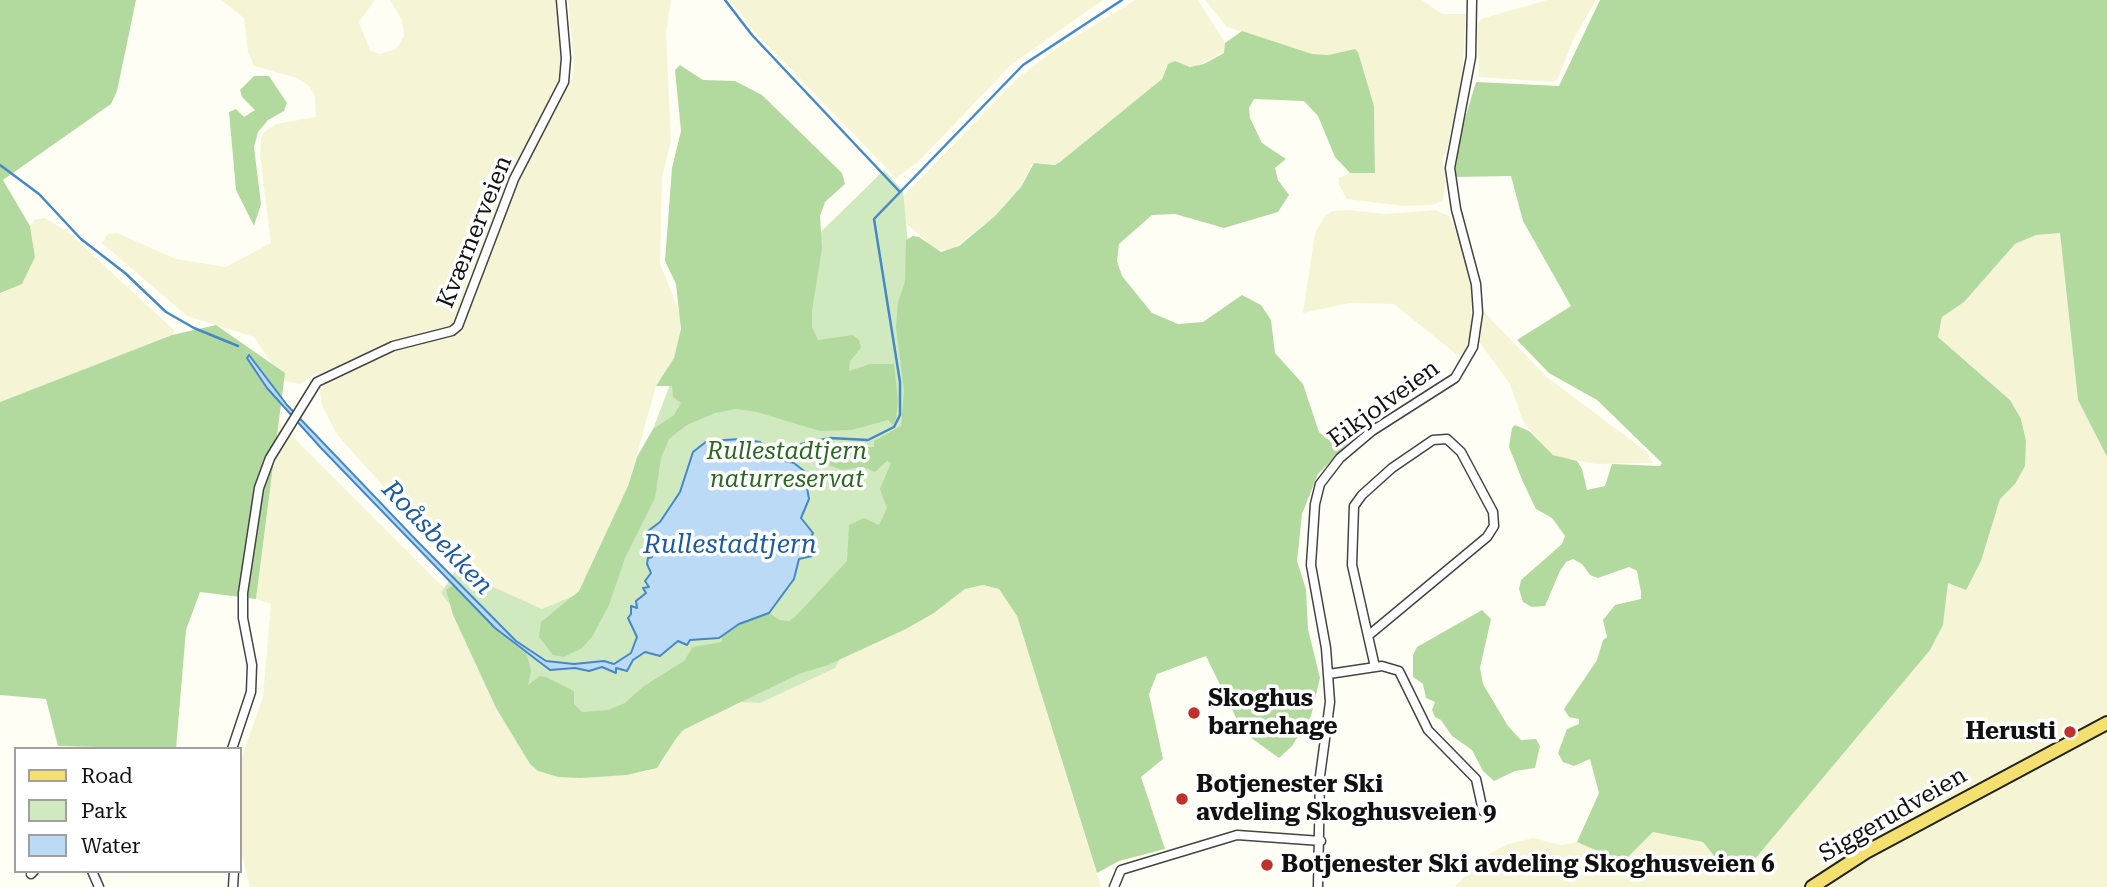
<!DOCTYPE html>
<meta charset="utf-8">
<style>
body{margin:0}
#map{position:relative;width:2107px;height:887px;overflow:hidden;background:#fffef5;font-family:"Roboto Serif",serif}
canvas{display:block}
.legend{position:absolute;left:14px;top:747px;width:228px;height:126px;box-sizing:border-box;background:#fff;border:2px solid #a0a0a0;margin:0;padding:9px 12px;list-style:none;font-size:21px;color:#111}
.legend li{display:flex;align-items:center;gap:14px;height:35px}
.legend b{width:35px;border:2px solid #a0a0a0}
</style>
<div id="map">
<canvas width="2107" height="887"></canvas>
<ul class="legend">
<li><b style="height:9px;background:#f4e070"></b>Road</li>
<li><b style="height:19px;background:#d1e9be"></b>Park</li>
<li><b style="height:19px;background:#bbdaf5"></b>Water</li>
</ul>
</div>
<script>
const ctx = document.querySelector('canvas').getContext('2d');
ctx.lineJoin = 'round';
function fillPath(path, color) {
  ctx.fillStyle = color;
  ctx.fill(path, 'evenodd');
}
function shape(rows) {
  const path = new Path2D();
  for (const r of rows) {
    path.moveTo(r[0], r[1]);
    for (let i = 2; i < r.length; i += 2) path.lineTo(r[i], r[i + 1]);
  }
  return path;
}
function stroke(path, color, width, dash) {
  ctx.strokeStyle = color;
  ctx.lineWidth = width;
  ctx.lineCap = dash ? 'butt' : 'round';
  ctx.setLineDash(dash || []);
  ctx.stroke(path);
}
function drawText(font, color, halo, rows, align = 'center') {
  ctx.font = font + ' "Roboto Serif",serif';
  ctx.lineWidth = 7;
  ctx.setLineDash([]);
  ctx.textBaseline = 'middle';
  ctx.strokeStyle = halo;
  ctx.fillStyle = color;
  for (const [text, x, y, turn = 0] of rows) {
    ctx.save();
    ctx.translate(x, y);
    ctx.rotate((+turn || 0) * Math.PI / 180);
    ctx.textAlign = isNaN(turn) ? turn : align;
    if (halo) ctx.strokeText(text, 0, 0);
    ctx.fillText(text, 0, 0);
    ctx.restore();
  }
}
const farmland = shape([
 [221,0,375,0,359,22,370,50,380,54,396,49,404,36,402,20,390,0,556,0,561,42,559,82,508,182,473,272,463,277,474,292,524,166,571,81,574,66,568,0,671,0,666,33,671,141,662,178,660,264,680,313,680,339,674,358,656,386,628,486,609,530,579,591,548,614,489,603,338,436,322,406,320,390,328,384,317,372,301,384,288,382,277,372,254,337,187,316,102,243,108,234,117,233,176,259,226,267,271,243,260,156,261,138,264,132,276,124,316,117,315,96,309,86,297,78,254,66,248,52,244,18],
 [730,0,1103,0,1012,64,917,163,896,178,754,31],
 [1135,0,1198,0,1225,43,1226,51,1196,66,1185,66,1175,61,1166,66,1162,79,1060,162,1055,165,1042,163,1031,165,1021,187,995,216,952,250,935,249,896,214,897,203,1018,78,1057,48],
 [1205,0,1422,0,1442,14,1466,14,1462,76,1448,145,1442,160,1446,176,1443,200,1433,205,1403,206,1347,199,1338,183,1339,178,1350,173,1375,173,1374,106,1358,52,1355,49,1328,55,1312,54,1227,27],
 [1547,0,1596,0,1573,40,1558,79,1553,82,1479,77,1477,26,1481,19],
 [1349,210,1385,214,1436,210,1450,217,1465,254,1472,285,1471,332,1463,356,1456,354,1394,304,1350,303,1303,313,1315,233,1324,217,1333,211],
 [45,218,69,233,175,331,172,335,0,402,0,293,5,292,35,257,30,226,34,220],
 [2060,233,2078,400,2107,457,2107,887,1454,887,1489,854,1508,844,1533,838,1561,845,1577,842,1623,862,1653,832,1703,842,1726,871,1943,625,1948,582,1966,589,1981,561,2000,499,2015,484,2010,400,1938,337,1942,317,1964,302,2015,244,2036,235],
 [1482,310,1548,378,1647,452,1653,463,1596,464,1561,458,1547,452,1523,421,1510,384,1480,343],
 [279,423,446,590,453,615,496,708,530,764,538,771,559,777,627,775,647,771,662,763,676,736,691,725,906,629,934,613,965,589,983,585,999,589,1017,616,1101,887,250,887,240,846,240,762,263,697,271,604,256,599]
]);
const green = shape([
 [884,170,903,191,931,490,835,668,760,703,709,700,678,737,558,741,441,593,456,570,542,609,592,588,673,377]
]);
const forest = shape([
 [0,0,136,0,117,91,111,104,3,180,30,226,35,257,22,284,0,293],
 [1600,0,2107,0,2107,457,2078,400,2060,233,2036,235,2015,244,1964,302,1942,317,1938,337,2010,400,2021,419,2026,441,2025,466,2015,484,2000,499,1981,561,1966,590,1948,583,1943,625,1930,650,1749,866,1726,871,1703,842,1653,832,1623,862,1577,842,1599,793,1590,759,1574,766,1563,762,1558,753,1567,729,1579,724,1579,719,1569,717,1564,709,1597,660,1603,640,1607,637,1603,620,1615,605,1641,599,1641,592,1637,571,1629,567,1598,578,1590,575,1582,564,1573,559,1566,562,1560,571,1545,606,1532,607,1523,602,1519,589,1521,580,1562,544,1565,536,1552,518,1536,509,1523,482,1509,447,1512,428,1515,425,1529,431,1553,455,1577,461,1582,469,1587,490,1605,486,1612,464,1660,466,1662,463,1597,400,1549,373,1517,340,1571,306,1523,221,1511,176,1455,177,1458,142,1476,82,1559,86],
 [1242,31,1312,54,1328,55,1355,49,1358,52,1374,106,1375,173,1350,173,1335,157,1318,116,1304,101,1254,99,1249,108,1250,118,1262,143,1286,159,1275,168,1278,180,1289,195,1278,212,1224,228,1175,214,1152,215,1119,244,1117,261,1122,276,1152,313,1178,324,1203,322,1242,295,1261,305,1271,320,1275,353,1303,384,1319,432,1329,440,1352,429,1359,433,1318,474,1302,514,1297,561,1306,589,1308,629,1320,678,1311,716,1292,746,1279,758,1243,732,1206,656,1157,674,1149,694,1163,759,1141,777,1165,849,1119,861,1097,873,1017,616,999,589,983,585,965,589,934,613,906,629,828,665,799,674,681,731,657,768,627,775,581,778,558,777,538,771,530,764,496,708,453,615,446,590,454,584,495,628,527,655,531,671,528,685,540,676,546,677,574,691,574,704,582,712,608,710,625,703,644,686,684,661,693,647,722,642,722,635,739,624,769,613,780,620,789,621,795,617,847,561,849,525,864,518,879,525,887,508,880,489,891,463,887,461,875,472,863,467,842,470,823,463,819,451,823,447,874,447,874,441,901,426,904,391,896,327,898,302,905,282,906,240,913,236,919,237,941,252,959,246,995,216,1021,187,1034,163,1055,165,1060,162,1162,79,1168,64,1175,61,1190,67,1204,64,1224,53,1225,43],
 [680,65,703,80,735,81,762,95,842,173,845,184,825,202,820,216,822,248,812,311,812,327,818,340,853,335,859,340,861,348,850,361,849,371,870,364,894,364,898,400,896,419,893,425,888,420,852,430,820,431,757,412,736,409,715,413,687,425,669,439,661,458,655,498,625,558,609,605,592,637,582,648,564,657,553,655,539,637,541,622,579,591,628,486,637,457,653,429,674,415,681,403,673,397,672,386,656,386,674,358,681,329,676,284,665,261,672,168,681,131,675,70],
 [254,76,269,76,287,103,284,111,268,120,258,132,254,147,261,204,254,226,236,190,229,112,236,109,244,117,255,110,242,97,240,90],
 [216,325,285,373,256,599,200,592,186,630,176,749,58,746,46,699,0,695,0,402,172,335],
 [1482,610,1491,619,1480,668,1483,684,1508,726,1521,740,1536,739,1540,746,1535,768,1515,771,1494,781,1483,771,1472,750,1452,736,1441,720,1435,717,1432,710,1435,702,1426,698,1423,684,1413,677,1413,655,1417,647]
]);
const water = shape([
 [249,355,287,405,418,542,516,641,546,661,574,664,604,661,614,664,631,653,637,637,628,618,631,614,631,606,637,608,636,601,646,593,643,588,649,587,645,581,651,573,647,564,648,558,652,557,649,551,653,550,648,543,652,540,648,531,660,522,680,492,693,452,707,441,741,439,760,442,770,451,771,458,794,463,804,471,809,499,801,518,813,533,809,541,812,556,799,559,794,579,769,613,739,624,719,638,690,640,687,645,678,641,660,656,645,652,633,660,627,671,616,668,616,673,602,667,589,671,575,668,550,670,495,628,321,448,267,388,247,358,249,355]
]);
const stream = shape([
 [725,0,752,35,899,191],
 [0,165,39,194,81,239,125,273,166,312,194,328,238,346],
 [770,451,830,438,868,440,894,427,900,415,900,382,874,219,1023,65,1122,0]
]);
const minor = shape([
 [1369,635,1487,537,1494,526,1493,512,1461,452,1447,439,1433,440,1392,468,1362,495,1354,506,1352,565,1375,667],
 [1329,674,1382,666,1399,671,1428,730,1476,779,1483,811],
 [232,749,251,692,252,665,243,618,243,593,259,488,270,458,317,382,393,346,452,331,458,326,514,179,564,82,566,58,561,0],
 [92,871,99,887],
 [31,874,34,871],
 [233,887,234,871],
 [1114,887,1121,870,1237,835,1321,841],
 [1318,887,1320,776,1330,702,1326,648,1311,565,1315,504,1320,484,1340,458,1372,431,1455,378,1473,347,1478,313,1476,284,1456,209,1450,168,1471,57,1472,0]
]);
const primary = shape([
 [1812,887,1866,852,2107,723]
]);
const markers = [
 [1194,713,7,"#bf322b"],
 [2070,732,7,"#bf322b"],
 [1182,799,7,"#bf322b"],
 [1267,865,7,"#bf322b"]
];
const streetNames = [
 ["Kværnerveien",475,232,-68],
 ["Eikjolveien",1384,404,-36],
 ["Siggerudveien",1893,815,-30]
];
const parkNames = [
 ["Rullestadtjern",787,452],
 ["naturreservat",787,480]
];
const poiNames = [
 ["Skoghus",1208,699],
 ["barnehage",1208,727],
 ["Herusti",2056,732,"right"],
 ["Botjenester Ski",1196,785],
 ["avdeling Skoghusveien 9",1196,813],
 ["Botjenester Ski avdeling Skoghusveien 6",1281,865]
];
const waterNames = [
 ["Roåsbekken",437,538,46],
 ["Rullestadtjern",730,545]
];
fillPath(farmland, '#f5f5d5');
fillPath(green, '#d1e9be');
fillPath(forest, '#b3da9e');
fillPath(water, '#bbdaf5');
stroke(water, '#4488ca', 2);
stroke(stream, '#4488ca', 2.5);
stroke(minor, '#444', 11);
stroke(primary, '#222', 16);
stroke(minor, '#fff', 8);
stroke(primary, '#f4e070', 12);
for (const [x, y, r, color] of markers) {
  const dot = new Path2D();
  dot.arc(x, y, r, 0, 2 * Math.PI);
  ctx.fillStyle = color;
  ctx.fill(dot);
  stroke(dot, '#fff', 2.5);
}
drawText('24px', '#111', '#fff', streetNames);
drawText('italic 24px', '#2a6821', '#fff', parkNames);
drawText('bold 24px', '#111', '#fff', poiNames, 'left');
drawText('italic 26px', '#1c5ba1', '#fff', waterNames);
</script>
